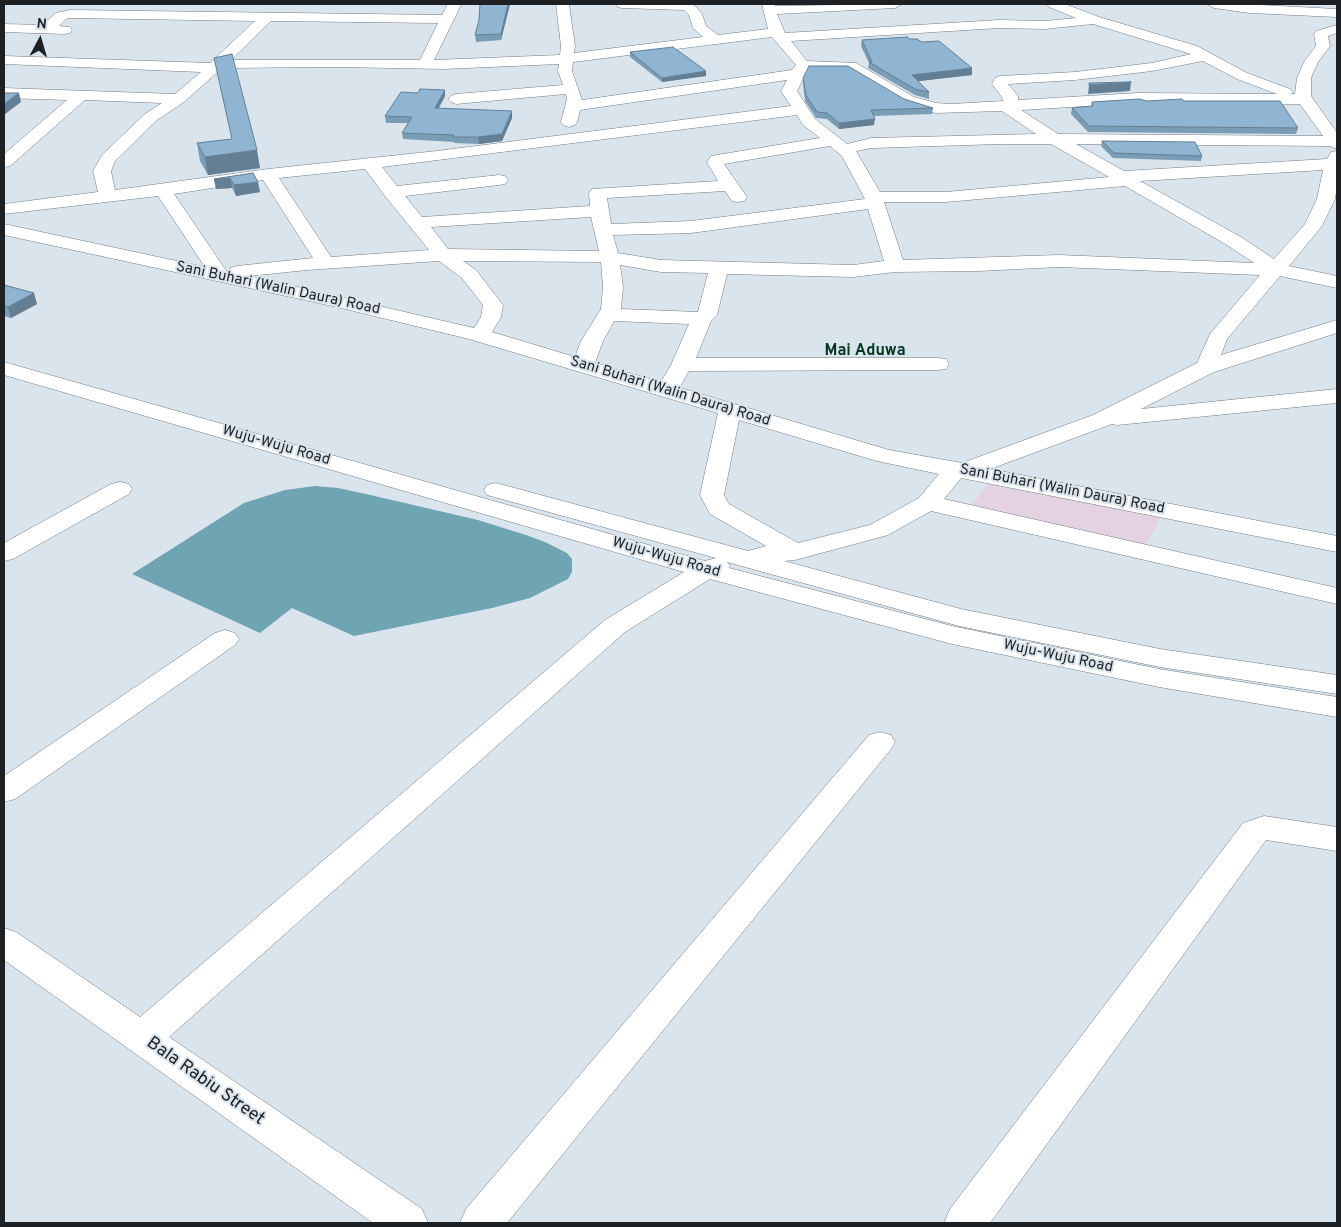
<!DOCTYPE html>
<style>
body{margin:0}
#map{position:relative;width:1341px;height:1227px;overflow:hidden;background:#dae4ec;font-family:Overpass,sans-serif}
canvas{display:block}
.frame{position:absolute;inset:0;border:5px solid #1d2124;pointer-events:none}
.north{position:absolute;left:15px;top:15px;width:50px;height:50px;-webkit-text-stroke:4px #dae4ec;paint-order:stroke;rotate:6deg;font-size:14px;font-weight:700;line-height:20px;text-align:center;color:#1d2124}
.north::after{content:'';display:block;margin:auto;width:18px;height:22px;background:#1d2124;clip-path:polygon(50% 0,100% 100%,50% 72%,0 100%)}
</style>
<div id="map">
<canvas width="1341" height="1227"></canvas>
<div class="frame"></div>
<div class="north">N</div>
</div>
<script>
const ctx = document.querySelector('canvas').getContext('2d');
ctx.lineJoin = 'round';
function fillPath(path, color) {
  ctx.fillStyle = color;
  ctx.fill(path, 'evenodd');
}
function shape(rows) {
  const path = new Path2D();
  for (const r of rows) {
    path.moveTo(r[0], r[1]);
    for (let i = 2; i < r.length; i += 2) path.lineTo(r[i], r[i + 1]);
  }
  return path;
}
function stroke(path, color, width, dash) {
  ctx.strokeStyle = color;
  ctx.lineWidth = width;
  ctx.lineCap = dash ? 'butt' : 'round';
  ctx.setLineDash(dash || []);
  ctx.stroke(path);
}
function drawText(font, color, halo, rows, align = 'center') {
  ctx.font = font + ' Overpass,sans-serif';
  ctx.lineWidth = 4;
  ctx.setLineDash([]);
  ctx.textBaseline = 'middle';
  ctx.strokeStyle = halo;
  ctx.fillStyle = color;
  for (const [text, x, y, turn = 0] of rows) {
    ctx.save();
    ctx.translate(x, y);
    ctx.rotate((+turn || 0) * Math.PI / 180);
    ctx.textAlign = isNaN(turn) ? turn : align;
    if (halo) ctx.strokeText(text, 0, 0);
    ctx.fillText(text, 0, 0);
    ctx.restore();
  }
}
const medical = shape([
 [991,480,1162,514,1145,547,972,505]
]);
const water = shape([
 [315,486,338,488,366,494,478,520,526,535,545,542,567,553,572,559,572,572,568,579,530,598,492,608,354,636,292,608,260,633,132,574,244,503,285,490]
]);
const minor = shape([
 [448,4,461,5,434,60,560,55,561,46,556,4,569,4,575,46,574,53,703,37,693,28,689,15,684,10,622,8,617,7,616,4,693,4,702,14,706,26,718,35,768,29,762,4,774,4,775,6,902,4,895,8,777,14,785,33,999,20,1045,21,1076,18,1049,7,1047,4,1065,4,1099,17,1197,46,1247,73,1290,89,1293,92,1291,94,1295,94,1297,78,1304,62,1316,46,1314,34,1316,31,1337,25,1337,33,1328,36,1330,46,1318,62,1311,78,1311,96,1337,133,1337,149,1330,146,1076,144,1124,171,1327,159,1331,152,1337,151,1337,186,1335,199,1322,226,1289,266,1337,276,1337,288,1280,276,1227,339,1221,355,1337,320,1337,333,1214,372,1141,409,1337,389,1337,403,1117,425,1112,424,990,469,1337,536,1337,552,961,478,944,499,1337,588,1337,604,931,511,888,535,795,560,784,561,961,609,1160,649,1337,675,1337,694,1160,667,959,626,727,562,730,566,729,568,952,626,1159,669,1337,697,1337,717,1159,687,952,644,710,579,625,632,169,1037,422,1209,428,1223,373,1223,4,960,4,928,16,932,140,1017,605,620,684,572,4,375,4,362,705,561,716,558,487,495,484,490,487,485,496,483,748,551,766,546,710,514,700,495,718,413,469,339,337,307,4,235,4,224,205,267,158,196,4,214,4,204,98,192,93,171,102,155,145,114,162,103,85,100,10,166,4,167,4,154,67,100,4,98,4,88,175,94,201,72,4,64,4,56,210,63,255,21,70,18,66,19,59,26,70,27,72,30,70,33,65,34,4,32,4,24,43,25,56,13,70,10,442,15,448,4],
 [271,21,438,23,420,60,231,60,271,21],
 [1093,24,1191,54,1152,63,1075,72,1000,76,995,78,992,84,1002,97,1003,101,951,104,936,103,914,97,856,63,807,61,791,41,999,28,1045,29,1093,24],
 [772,37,796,65,792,70,582,100,572,71,573,62,772,37],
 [1203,61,1237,79,1277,94,1138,93,1018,100,1018,96,1008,84,1075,80,1152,71,1203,61],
 [559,64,558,71,563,85,456,94,451,96,448,99,451,102,456,104,566,94,567,99,561,122,563,125,569,127,575,125,577,122,580,110,787,80,781,91,791,106,437,151,268,169,115,190,111,171,115,161,157,120,184,102,222,68,338,67,444,69,559,64],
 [808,69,848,70,904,103,935,113,1002,111,1036,134,872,138,847,144,815,119,797,91,808,69],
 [1138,103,1300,104,1323,136,1058,134,1021,110,1138,103],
 [797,115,803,125,820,138,711,156,707,162,718,181,592,189,589,193,590,206,422,217,405,196,499,185,505,184,508,180,505,176,499,175,397,186,382,167,797,115],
 [1000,144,1051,144,1109,177,946,192,880,192,856,151,872,148,1000,144],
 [830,146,842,156,865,199,691,221,611,224,607,198,725,191,732,201,738,202,744,201,747,197,724,164,830,146],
 [365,169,385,196,429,250,331,257,279,178,365,169],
 [1323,170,1317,199,1305,224,1274,259,1241,237,1140,181,1323,170],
 [263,180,313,258,237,266,230,268,227,272,174,194,263,180],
 [1125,186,1227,245,1254,263,1059,255,903,260,884,202,946,202,1125,186],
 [868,209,884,261,853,265,661,260,618,253,613,235,691,233,868,209],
 [591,217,599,251,448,249,431,227,591,217],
 [439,261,462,278,483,305,481,317,474,328,249,276,307,270,439,261],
 [463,261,601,262,603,287,601,309,581,341,575,357,492,332,501,317,503,305,476,270,463,261],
 [620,265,661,272,708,273,698,312,621,309,623,287,620,265],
 [1059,267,1260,275,1210,334,1197,363,1093,415,962,463,889,450,674,386,681,385,689,371,938,370,946,369,949,364,946,359,938,358,696,358,711,321,717,315,727,274,853,277,895,272,979,271,1059,267],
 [614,321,689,324,671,365,662,380,664,383,595,363,603,341,614,321],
 [739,420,877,461,939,474,919,498,870,525,798,543,729,504,724,495,739,420],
 [1207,4,1241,4,1337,9,1337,17,1250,13,1214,8,1207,4],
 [120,482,129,484,132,489,129,494,13,559,4,561,4,543,111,484,120,482],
 [225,630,235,633,239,639,235,645,15,799,4,802,4,776,215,633,225,630],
 [880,732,891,735,895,742,891,749,507,1223,460,1223,466,1209,869,735,880,732],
 [1264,816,1337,827,1337,851,1266,840,990,1223,944,1223,950,1209,1243,823,1264,816]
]);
const wall = shape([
 [510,4,501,40,476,42,475,35],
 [910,39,922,42,972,68,972,75,918,81,929,92,929,99,915,95,868,68,869,63,861,46,862,40],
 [630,52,706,76,662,82,630,57],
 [214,58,260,168,208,175,200,161,197,143,232,139],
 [803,78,904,99,933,108,932,114,873,116,874,125,839,129,827,119,816,118,805,101,803,83],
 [445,96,439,108,512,118,502,141,479,144,454,143,454,142,403,139,402,133,408,123,386,123,385,116],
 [1147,101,1184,101,1298,128,1296,134,1088,132,1071,114,1072,108,1091,106,1092,102],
 [1102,141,1202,156,1201,161,1113,158,1101,146],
 [253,173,260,192,236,196,232,188,216,189,214,179],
 [4,285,37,304,11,318,4,316]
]);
const shadedWall = shape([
 [508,4,510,4,501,40,501,34],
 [972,68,972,75,911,82,912,75],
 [706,71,706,76,662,82,662,78],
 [1131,82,1130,91,1088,94,1089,85],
 [445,90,445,96,435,114,435,108],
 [19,93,21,102,4,115,4,104],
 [512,111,512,118,502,141,479,144,478,137],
 [875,119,874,125,839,129,839,123],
 [257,150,260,168,208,175,205,157],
 [230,178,232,188,216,189,214,179],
 [258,182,260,192,236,196,234,185],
 [34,293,37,304,11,318,8,307]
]);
const building = shape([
 [480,4,508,4,501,34,475,35,479,20,480,4],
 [907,37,910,39,917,39,922,42,939,41,972,68,912,75,929,92,915,89,869,62,872,62,862,40,907,37],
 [673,47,706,71,662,78,630,52,673,47],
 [232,54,257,150,205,157,197,143,232,139,214,58,232,54],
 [809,66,848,66,904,99,933,108,871,110,875,119,839,123,827,113,817,112,806,95,803,78,809,66],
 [1131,82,1089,85,1089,83,1131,82],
 [420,89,445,90,435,108,512,111,502,134,478,137,453,137,454,135,402,133,412,117,385,116,401,92,418,93,420,89],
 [4,93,19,93,4,104,4,93],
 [1139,99,1147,101,1182,99,1184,101,1280,101,1298,128,1089,126,1072,108,1093,106,1092,102,1139,99],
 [1102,141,1195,142,1202,156,1114,153,1102,141],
 [253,173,258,182,234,185,230,178,214,179,253,173],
 [4,285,34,293,8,307,4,306,4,285]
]);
const streetNames = [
 ["Sani Buhari (Walin Daura) Road",278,289,12],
 ["Sani Buhari (Walin Daura) Road",670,392,17],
 ["Wuju-Wuju Road",276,446,16],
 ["Sani Buhari (Walin Daura) Road",1062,490,11],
 ["Wuju-Wuju Road",666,558,16],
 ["Wuju-Wuju Road",1058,657,12]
];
const farDistrictnames = [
 ["Mai Aduwa",865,352]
];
const nearStreetnames = [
 ["Bala Rabiu Street",205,1082,35]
];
fillPath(medical, '#e4d2e2');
fillPath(water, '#6fa4b2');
stroke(minor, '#727b83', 1);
fillPath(minor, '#fff');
fillPath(wall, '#7b9cb5');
fillPath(shadedWall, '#647f94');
fillPath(building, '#8fb5d3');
stroke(building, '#647f94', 1);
drawText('15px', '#1d2124', '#dae4ec', streetNames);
drawText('bold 16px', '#043523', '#dae4ec', farDistrictnames);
drawText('18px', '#1d2124', '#dae4ec', nearStreetnames);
</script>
